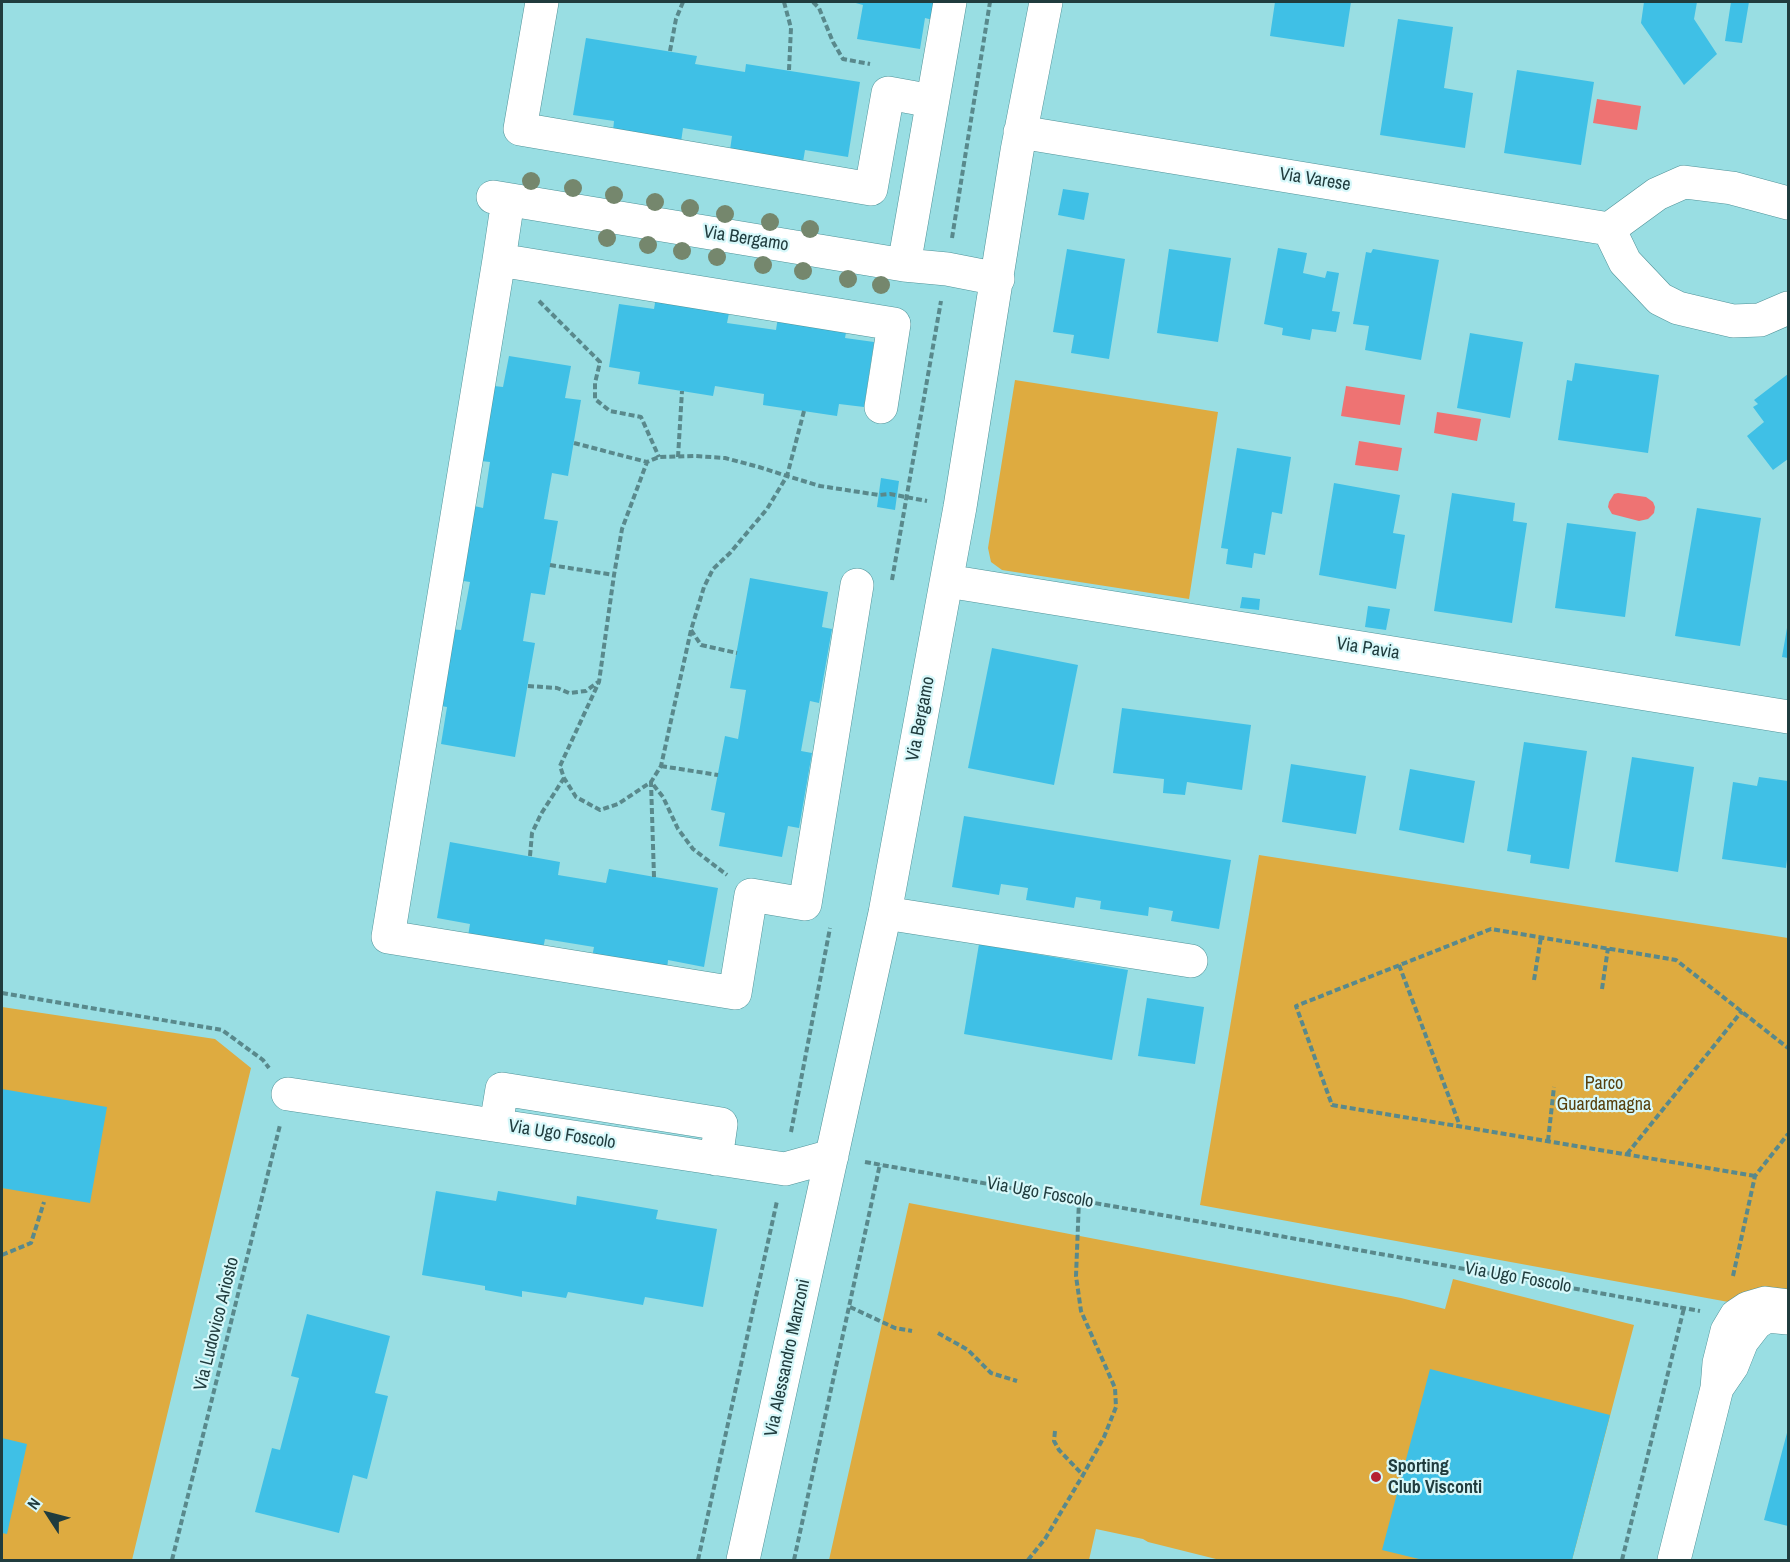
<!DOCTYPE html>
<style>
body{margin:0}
#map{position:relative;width:1790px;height:1562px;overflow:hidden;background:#99dee3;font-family:"Archivo Narrow",sans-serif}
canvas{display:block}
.frame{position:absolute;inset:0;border:3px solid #203c3e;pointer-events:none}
.north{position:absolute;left:18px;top:1484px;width:60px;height:60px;-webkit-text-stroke:4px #d7f8fa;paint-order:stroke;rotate:306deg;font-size:16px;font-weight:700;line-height:24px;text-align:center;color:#203c3e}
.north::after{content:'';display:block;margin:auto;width:21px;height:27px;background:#203c3e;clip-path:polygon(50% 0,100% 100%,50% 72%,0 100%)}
</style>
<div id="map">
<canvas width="1790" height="1562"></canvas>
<div class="frame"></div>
<div class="north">N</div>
</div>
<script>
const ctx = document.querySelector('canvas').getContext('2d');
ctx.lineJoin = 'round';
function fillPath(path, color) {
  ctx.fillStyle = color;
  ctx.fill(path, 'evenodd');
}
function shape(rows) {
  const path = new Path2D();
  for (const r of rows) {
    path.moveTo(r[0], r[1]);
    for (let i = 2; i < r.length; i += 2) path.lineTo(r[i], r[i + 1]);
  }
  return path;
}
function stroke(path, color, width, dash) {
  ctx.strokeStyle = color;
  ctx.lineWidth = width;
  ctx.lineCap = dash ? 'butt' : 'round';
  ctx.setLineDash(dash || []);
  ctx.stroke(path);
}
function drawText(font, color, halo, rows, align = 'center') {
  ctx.font = font + ' "Archivo Narrow",sans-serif';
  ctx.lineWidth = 4.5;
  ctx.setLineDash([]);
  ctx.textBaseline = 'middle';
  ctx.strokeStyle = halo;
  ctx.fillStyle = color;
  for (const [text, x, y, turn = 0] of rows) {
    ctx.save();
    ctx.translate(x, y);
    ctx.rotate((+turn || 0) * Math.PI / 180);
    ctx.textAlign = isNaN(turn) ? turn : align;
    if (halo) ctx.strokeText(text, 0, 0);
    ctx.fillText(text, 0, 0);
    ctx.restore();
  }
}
const green = shape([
 [1015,380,1218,412,1189,599,1002,570,991,562,988,548],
 [1259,855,1788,938,1788,1296,1734,1303,1200,1205],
 [2,1007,215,1039,251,1068,132,1560,2,1560],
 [909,1203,1401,1298,1445,1309,1453,1279,1634,1325,1572,1560,1220,1560,1148,1542,1143,1539,1096,1529,1089,1560,829,1560]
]);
const water = shape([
 [1597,99,1641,106,1637,130,1593,123],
 [1346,386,1405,395,1400,425,1341,416],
 [1437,412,1481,419,1477,441,1434,433],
 [1359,441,1402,448,1398,471,1355,465],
 [1618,493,1646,497,1653,502,1655,507,1654,513,1648,519,1639,521,1612,514,1608,507,1609,502,1614,494]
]);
const building = shape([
 [852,2,940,2,937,21,925,18,920,49,857,39,863,5],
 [1275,2,1351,2,1344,47,1270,36],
 [1644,2,1697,2,1694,19,1717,54,1684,85,1641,23],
 [1731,2,1749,2,1742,43,1725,41],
 [1398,19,1453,27,1444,88,1473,93,1465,148,1380,135],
 [586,38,697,56,695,64,745,72,746,64,860,82,848,157,805,150,803,162,730,150,732,136,683,128,681,142,613,131,614,121,573,115],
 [1517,70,1594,82,1581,165,1504,153],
 [1063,189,1089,193,1084,220,1058,215],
 [1278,248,1307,253,1303,273,1325,278,1327,271,1339,273,1332,311,1340,312,1336,332,1312,329,1310,340,1282,335,1283,328,1264,324],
 [1067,249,1125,259,1109,359,1071,353,1074,335,1053,332],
 [1169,249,1231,258,1218,342,1157,333],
 [1373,249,1439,260,1421,360,1365,350,1369,326,1353,324,1366,252,1371,253],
 [656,297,730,308,727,323,776,330,778,317,847,327,845,338,874,342,864,407,839,404,837,416,763,405,764,394,715,386,713,396,638,384,640,372,609,367,619,304,654,309],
 [1470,333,1523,342,1510,418,1457,408],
 [509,356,571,366,565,398,581,400,568,476,552,473,544,519,558,521,545,595,531,593,523,641,535,643,515,757,441,744,447,707,435,705,449,629,461,630,470,582,457,580,470,505,483,508,490,462,481,461,494,386,503,387],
 [1575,363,1659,375,1648,453,1558,440,1567,380,1572,381],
 [1788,374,1788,459,1773,470,1747,436,1764,422,1753,407,1758,404,1754,400],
 [1237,448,1291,457,1282,514,1272,512,1265,555,1254,553,1252,568,1226,564,1228,549,1221,548],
 [881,478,899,481,895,510,877,507],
 [1334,483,1400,495,1393,533,1405,535,1396,589,1319,575],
 [1452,493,1515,503,1513,521,1527,523,1512,623,1434,611],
 [1697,508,1761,518,1740,646,1675,636],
 [1567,523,1636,532,1625,617,1555,608],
 [750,578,828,592,822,627,832,629,819,703,810,701,801,751,812,753,799,828,788,826,782,857,719,846,725,813,711,810,725,736,738,739,746,690,730,688],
 [1242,597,1260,599,1259,610,1240,608],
 [1368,606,1390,609,1386,630,1365,627],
 [1787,628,1788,628,1788,658,1782,657],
 [992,648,1078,665,1054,785,968,768],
 [1122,708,1251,725,1242,790,1187,782,1185,795,1163,793,1164,779,1113,773],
 [1524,742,1587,751,1569,869,1530,863,1531,855,1507,851],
 [1632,757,1694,767,1678,872,1615,862],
 [1291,764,1366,776,1356,834,1282,822],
 [1410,769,1475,781,1464,843,1399,830],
 [1759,777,1788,781,1788,851,1786,868,1722,859,1733,782,1757,786],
 [964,816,1231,860,1219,929,1171,921,1173,911,1149,907,1148,916,1100,909,1101,901,1076,897,1074,908,1026,900,1028,888,1001,884,999,895,952,887],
 [450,842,560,862,558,875,606,883,609,869,718,888,704,967,668,960,667,970,592,957,594,947,545,939,543,949,468,936,470,924,437,918],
 [979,944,1128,970,1112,1060,964,1034],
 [1147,998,1204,1007,1195,1064,1138,1056],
 [2,1089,107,1107,90,1203,2,1188],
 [436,1191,496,1201,498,1191,576,1205,577,1196,658,1210,656,1219,717,1229,703,1307,645,1297,643,1305,568,1292,566,1298,522,1291,522,1297,485,1290,485,1286,422,1275],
 [307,1314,390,1336,375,1393,388,1396,367,1479,353,1475,339,1533,255,1512,272,1448,280,1450,299,1378,291,1376],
 [1430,1369,1610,1415,1572,1560,1423,1560,1382,1550],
 [1788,1429,1788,1526,1764,1520],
 [2,1438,27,1444,7,1534,2,1533]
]);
const path = shape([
 [784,2,791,28,789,70],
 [813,2,819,8,833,42,843,59,870,64],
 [670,51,676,19,683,2],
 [952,238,990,2],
 [539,301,600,362,595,383,595,399,610,411,641,417,659,457],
 [804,411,787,476,767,509,730,553,713,569,704,587,691,630,661,766,651,782,618,804,600,810,576,797,564,778,560,766,599,682,614,575,622,529,647,462,659,457,695,456,725,458,759,467,787,476,820,486,879,495,890,494,927,501],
 [574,443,647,462],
 [678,457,682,391],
 [550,565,614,575],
 [892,580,941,301],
 [691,630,701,645,737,653],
 [528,686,557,688,569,693,586,691,598,682],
 [661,766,718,775],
 [530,856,532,833,541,814,564,778],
 [654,877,651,782,663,797,678,829,693,849,727,875],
 [1399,965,1460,1126],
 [1534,980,1541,937],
 [1602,989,1608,948],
 [2,993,222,1030,263,1060,269,1068],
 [791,1132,830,928],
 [1548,1141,1554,1087],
 [1627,1154,1742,1011],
 [865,1162,1700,1311],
 [1755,1176,1332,1105,1296,1006,1491,929,1676,960,1788,1048],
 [2,1255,31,1243,44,1202],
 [1733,1276,1755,1176,1788,1134],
 [850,1307,895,1328,912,1331],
 [938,1333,968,1350,991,1373,1017,1381],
 [1055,1431,1054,1441,1059,1450,1083,1475],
 [172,1560,280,1125],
 [698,1560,777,1201],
 [794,1560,880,1164],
 [1028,1560,1045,1539,1083,1475,1104,1437,1116,1407,1115,1388,1081,1311,1076,1276,1079,1200],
 [1622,1560,1684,1308]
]);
const minor = shape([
 [542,2,520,129,871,189,888,93,932,101],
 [1020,132,1609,229],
 [493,197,904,265,947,269,998,279],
 [1609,229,1625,262,1660,299,1678,308,1733,321,1760,320,1788,308],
 [1609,229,1657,194,1684,182,1732,188,1788,203],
 [499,260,508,200],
 [904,265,950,2],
 [947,581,1788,717],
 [857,585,805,904,751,895,735,993,388,937,499,260,894,324,881,407],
 [885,913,1191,961],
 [288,1094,785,1169,832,1156],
 [496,1125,502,1089,721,1124,716,1159],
 [1788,1306,1765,1303,1748,1308,1736,1316,1727,1331,1719,1363,1717,1388,1732,1366,1742,1341,1756,1323,1767,1316,1788,1318],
 [743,1560,885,913,960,507,1017,151,1046,2],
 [1674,1560,1717,1388]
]);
const trees = [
 [531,181],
 [573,188],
 [614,195],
 [655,202],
 [690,208],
 [725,214],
 [770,222],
 [810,229],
 [607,238],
 [648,245],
 [682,251],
 [717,257],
 [763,265],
 [803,271],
 [848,279],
 [881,285]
];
const markers = [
 [1376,1477,6,"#b52332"]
];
const streetNames = [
 ["Via Varese",1315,180,9],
 ["Via Bergamo",746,239,9],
 ["Via Pavia",1368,649,9],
 ["Via Bergamo",921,719,-79],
 ["Via Ugo Foscolo",562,1135,9],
 ["Via Ugo Foscolo",1040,1193,10],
 ["Via Ugo Foscolo",1518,1278,10],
 ["Via Ludovico Ariosto",217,1324,-76],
 ["Via Alessandro Manzoni",788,1358,-78]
];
const parkNames = [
 ["Parco",1604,1084],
 ["Guardamagna",1604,1105]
];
const poiNames = [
 ["Sporting",1388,1467],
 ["Club Visconti",1388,1488]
];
fillPath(green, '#deab40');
fillPath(water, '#ee7373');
fillPath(building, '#3fc0e6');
stroke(minor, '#509399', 34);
stroke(path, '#59898c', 4, [6, 3]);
stroke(minor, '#fff', 33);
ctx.fillStyle = '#75876d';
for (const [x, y] of trees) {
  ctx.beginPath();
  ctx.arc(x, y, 9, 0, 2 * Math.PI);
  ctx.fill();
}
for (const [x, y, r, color] of markers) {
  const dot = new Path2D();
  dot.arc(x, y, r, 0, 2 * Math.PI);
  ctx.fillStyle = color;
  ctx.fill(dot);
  stroke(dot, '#d7f8fa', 2);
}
drawText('18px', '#203c3e', '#d7f8fa', streetNames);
drawText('18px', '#573f0c', '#d7f8fa', parkNames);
drawText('bold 18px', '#203c3e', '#d7f8fa', poiNames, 'left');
</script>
